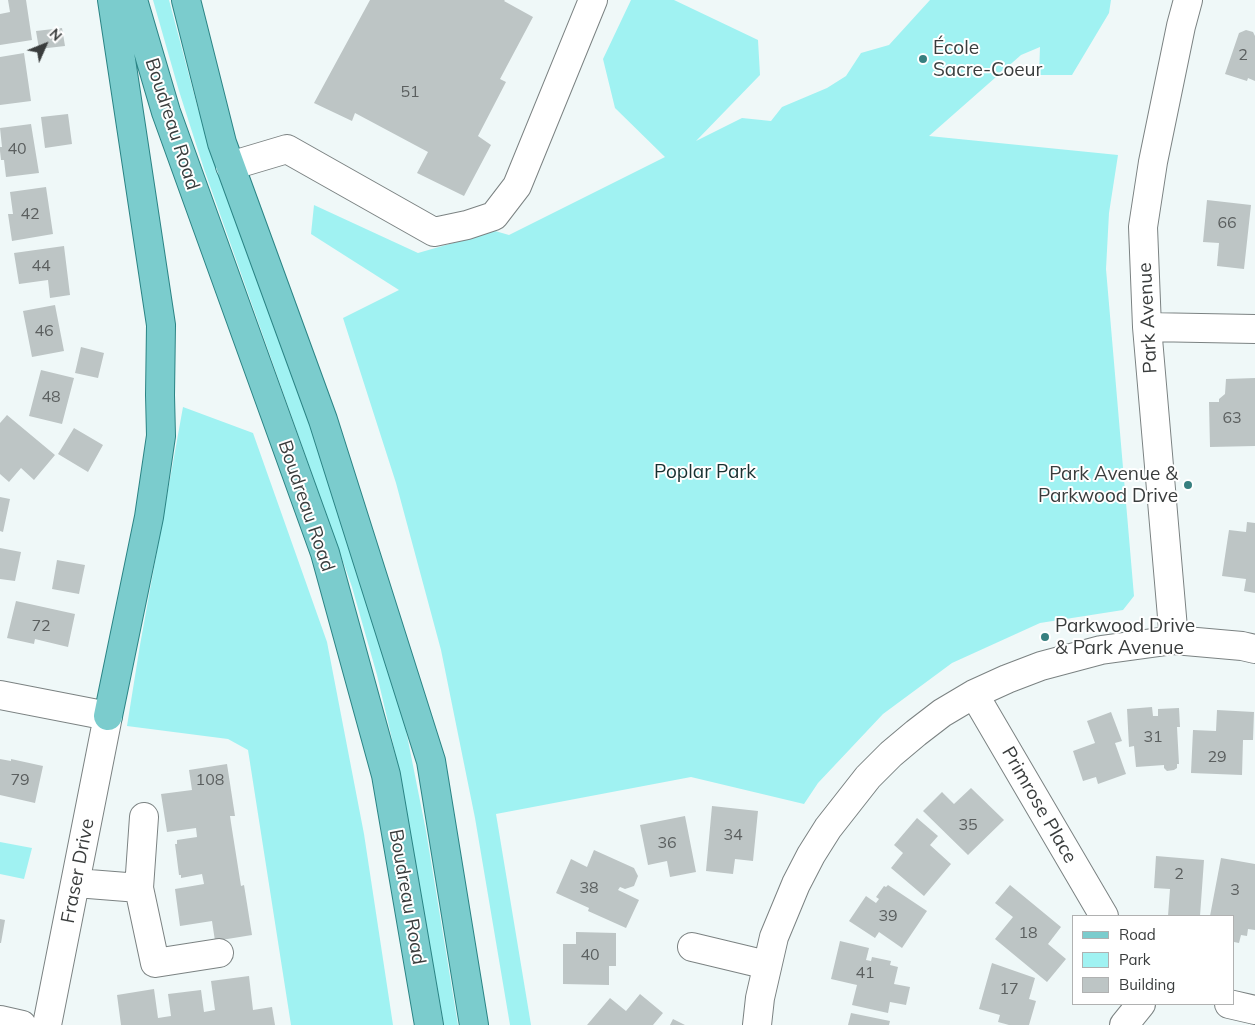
<!DOCTYPE html>
<meta charset="utf-8">
<style>
body{margin:0}
#map{position:relative;width:1255px;height:1025px;overflow:hidden;background:#eff8f8;font-family:Mulish,sans-serif}
canvas{display:block}
.legend{position:absolute;left:1072px;top:915px;width:162px;height:90px;box-sizing:border-box;background:#fff;border:1px solid #b0b1b1;margin:0;padding:6px 9px;list-style:none;font-size:15px;color:#3a3d3d}
.legend li{display:flex;align-items:center;gap:10px;height:25px}
.legend b{width:25px;border:1px solid #b0b1b1}
.north{position:absolute;left:20px;top:20px;width:50px;height:50px;-webkit-text-stroke:4px #fff;paint-order:stroke;rotate:46deg;font-size:14px;font-weight:700;line-height:20px;text-align:center;color:#3a3d3d}
.north::after{content:'';display:block;margin:auto;width:18px;height:22px;background:#3a3d3d;clip-path:polygon(50% 0,100% 100%,50% 72%,0 100%)}
</style>
<div id="map">
<canvas width="1255" height="1025"></canvas>
<ul class="legend">
<li><b style="height:6px;background:#7bcccd"></b>Road</li>
<li><b style="height:14px;background:#a0f2f2"></b>Park</li>
<li><b style="height:14px;background:#bdc5c5"></b>Building</li>
</ul>
<div class="north">N</div>
</div>
<script>
const ctx = document.querySelector('canvas').getContext('2d');
ctx.lineJoin = 'round';
function fillPath(path, color) {
  ctx.fillStyle = color;
  ctx.fill(path, 'evenodd');
}
function shape(rows) {
  const path = new Path2D();
  for (const r of rows) {
    path.moveTo(r[0], r[1]);
    for (let i = 2; i < r.length; i += 2) path.lineTo(r[i], r[i + 1]);
  }
  return path;
}
function stroke(path, color, width, dash) {
  ctx.strokeStyle = color;
  ctx.lineWidth = width;
  ctx.lineCap = dash ? 'butt' : 'round';
  ctx.setLineDash(dash || []);
  ctx.stroke(path);
}
function drawText(font, color, halo, rows, align = 'center') {
  ctx.font = font + ' Mulish,sans-serif';
  ctx.lineWidth = 4;
  ctx.setLineDash([]);
  ctx.textBaseline = 'middle';
  ctx.strokeStyle = halo;
  ctx.fillStyle = color;
  for (const [text, x, y, turn = 0] of rows) {
    ctx.save();
    ctx.translate(x, y);
    ctx.rotate((+turn || 0) * Math.PI / 180);
    ctx.textAlign = isNaN(turn) ? turn : align;
    if (halo) ctx.strokeText(text, 0, 0);
    ctx.fillText(text, 0, 0);
    ctx.restore();
  }
}
const green = shape([
 [153,0,169,0,198,109,328,468,399,695,426,831,458,1025,444,1025,395,752,377,675,352,587,204,169,179,91],
 [631,0,674,0,758,40,760,75,696,141,742,118,771,121,782,107,827,88,846,76,861,53,889,45,930,0,1111,0,1109,13,1072,75,1039,75,1040,47,1021,55,929,136,1118,155,1109,213,1106,269,1134,596,1123,610,1040,623,952,663,883,714,818,783,804,804,691,777,496,814,531,1025,510,1025,475,818,441,650,396,483,343,318,399,290,311,234,314,205,418,253,495,231,509,235,665,157,615,108,603,59],
 [183,407,253,433,327,642,364,834,393,1025,291,1025,248,750,228,739,127,726,140,645],
 [0,842,32,848,24,879,0,874]
]);
const building = shape([
 [8,0,26,0,32,40,0,45,0,14,10,12],
 [370,0,505,0,504,1,533,17,500,79,506,82,478,136,491,145,464,196,417,173,428,152,355,113,352,121,314,103],
 [62,28,65,46,39,49,36,31],
 [1246,30,1253,32,1255,36,1255,81,1248,78,1247,81,1225,74,1239,33],
 [24,53,31,101,0,105,0,57],
 [68,114,72,144,45,148,41,117],
 [31,124,39,173,6,177,4,160,1,160,0,151,0,147,2,147,0,128],
 [46,187,53,234,12,241,8,214,13,214,10,192],
 [1207,200,1251,205,1244,269,1217,266,1219,243,1203,242],
 [64,246,70,295,50,298,48,280,19,284,14,253],
 [55,305,64,351,32,357,23,311],
 [81,347,104,353,98,378,75,373],
 [41,370,74,378,62,424,29,416],
 [1255,378,1255,446,1210,447,1209,402,1219,402,1219,399,1225,394,1226,379],
 [7,415,55,455,34,480,21,468,9,482,0,474,0,423],
 [74,428,103,445,88,472,58,454],
 [0,497,10,499,3,532,0,531],
 [1247,522,1255,523,1255,593,1244,591,1246,579,1222,576,1229,530,1246,532],
 [0,548,21,552,15,581,0,579],
 [57,560,85,565,79,594,52,589],
 [16,601,75,614,68,647,35,639,34,644,7,638],
 [1152,707,1153,716,1158,716,1158,709,1179,708,1180,727,1177,727,1179,764,1177,764,1177,768,1174,770,1167,771,1164,768,1164,765,1136,767,1134,746,1129,747,1127,709],
 [1217,710,1254,712,1253,740,1243,740,1242,775,1191,773,1193,730,1216,731],
 [1111,712,1122,741,1115,743,1126,774,1098,784,1096,777,1083,781,1073,751,1095,743,1087,721],
 [0,759,11,761,11,759,43,766,35,803,0,795],
 [227,764,235,816,230,816,231,823,241,886,244,885,252,935,215,941,212,921,180,926,175,889,204,884,202,874,181,878,181,875,179,875,175,844,177,844,177,840,197,837,196,828,167,832,161,794,192,790,189,770],
 [971,788,1004,820,968,855,923,811,942,792,954,804],
 [712,806,758,811,753,861,735,859,733,874,706,871],
 [685,816,696,872,670,877,667,861,648,865,640,825],
 [917,818,938,836,930,845,951,864,924,896,891,868,903,853,894,845],
 [594,850,634,868,638,876,634,886,625,889,620,887,618,890,639,900,626,928,588,911,589,908,556,893,571,859,587,867],
 [1156,856,1204,860,1200,916,1168,916,1170,889,1154,888],
 [1221,858,1255,864,1255,930,1248,929,1247,936,1241,935,1239,943,1234,942,1234,916,1210,916],
 [888,885,927,911,902,948,879,932,875,938,849,921,866,896,876,903,879,899,876,897,884,886,886,887],
 [1010,885,1061,927,1048,944,1066,959,1047,982,995,939,1013,917,995,903],
 [0,919,5,920,1,943,0,943],
 [576,932,616,933,616,966,609,966,609,985,563,984,563,944,576,944],
 [840,941,869,948,866,960,871,961,872,957,891,961,890,965,898,967,894,984,910,987,906,1005,890,1002,888,1013,852,1005,857,985,831,979],
 [992,963,1035,978,1029,999,1036,1001,1029,1025,1009,1025,998,1022,1000,1015,979,1009],
 [249,976,253,1010,272,1007,275,1025,121,1025,117,995,154,989,158,1018,171,1016,168,994,201,990,204,1012,215,1010,211,981],
 [640,994,663,1013,653,1025,587,1025,610,998,626,1011],
 [851,1013,890,1021,889,1025,848,1025],
 [673,1019,685,1025,670,1025]
]);
const minor = shape([
 [230,166,287,149,434,232,467,225,494,216,517,186,593,0],
 [1147,327,1255,329],
 [1174,640,1147,327,1143,227,1153,162,1181,26,1188,0],
 [974,694,1104,916],
 [0,695,108,716,47,1025],
 [144,817,139,888,155,963,219,953],
 [76,883,139,888],
 [692,947,767,965],
 [1229,1004,1255,1010],
 [0,1020,22,1025],
 [757,1025,760,998,774,937,796,884,811,855,828,828,868,777,891,754,916,733,942,713,974,694,1007,679,1041,666,1101,650,1174,640,1242,646,1255,649],
 [1124,1025,1141,1004]
]);
const major = shape([
 [133,0,166,112,325,553,386,775,429,1025],
 [186,0,222,143,323,420,431,761,474,1025],
 [108,716,149,517,161,436,160,395,161,325,112,0]
]);
const markers = [
 [923,59,5,"#367f7f"],
 [1188,485,5,"#367f7f"],
 [1045,637,5,"#367f7f"]
];
const numberNames = [
 ["2",1243,55],
 ["51",410,92],
 ["40",17,149],
 ["42",30,214],
 ["66",1227,223],
 ["44",41,266],
 ["46",44,331],
 ["48",51,397],
 ["63",1232,418],
 ["72",41,626],
 ["31",1153,737],
 ["29",1217,757],
 ["79",20,780],
 ["108",210,780],
 ["35",968,825],
 ["34",733,835],
 ["36",667,843],
 ["2",1179,874],
 ["38",589,888],
 ["3",1235,890],
 ["39",888,916],
 ["18",1028,933],
 ["40",590,955],
 ["41",865,973],
 ["17",1009,989]
];
const poiNames = [
 ["École",933,48],
 ["Sacre-Coeur",933,70],
 ["Park Avenue &",1178,474,"right"],
 ["Parkwood Drive",1178,496,"right"],
 ["Parkwood Drive",1055,626],
 ["& Park Avenue",1055,648]
];
const streetNames = [
 ["Boudreau Road",172,124,72],
 ["Park Avenue",1148,318,-93],
 ["Boudreau Road",306,506,71],
 ["Primrose Place",1039,805,60],
 ["Fraser Drive",78,871,-79],
 ["Boudreau Road",407,897,80]
];
const parkNames = [
 ["Poplar Park",705,472]
];
fillPath(green, '#a0f2f2');
fillPath(building, '#bdc5c5');
stroke(minor, '#7b8282', 30);
stroke(major, '#2b8485', 30);
stroke(minor, '#fff', 28);
stroke(major, '#7bcccd', 28);
for (const [x, y, r, color] of markers) {
  const dot = new Path2D();
  dot.arc(x, y, r, 0, 2 * Math.PI);
  ctx.fillStyle = color;
  ctx.fill(dot);
  stroke(dot, '#fff', 2);
}
drawText('16px', '#5b5f5f', null, numberNames);
drawText('19px', '#3a3d3d', '#fff', poiNames, 'left');
drawText('19px', '#3a3d3d', '#fff', streetNames);
drawText('19px', '#183131', '#fff', parkNames);
</script>
